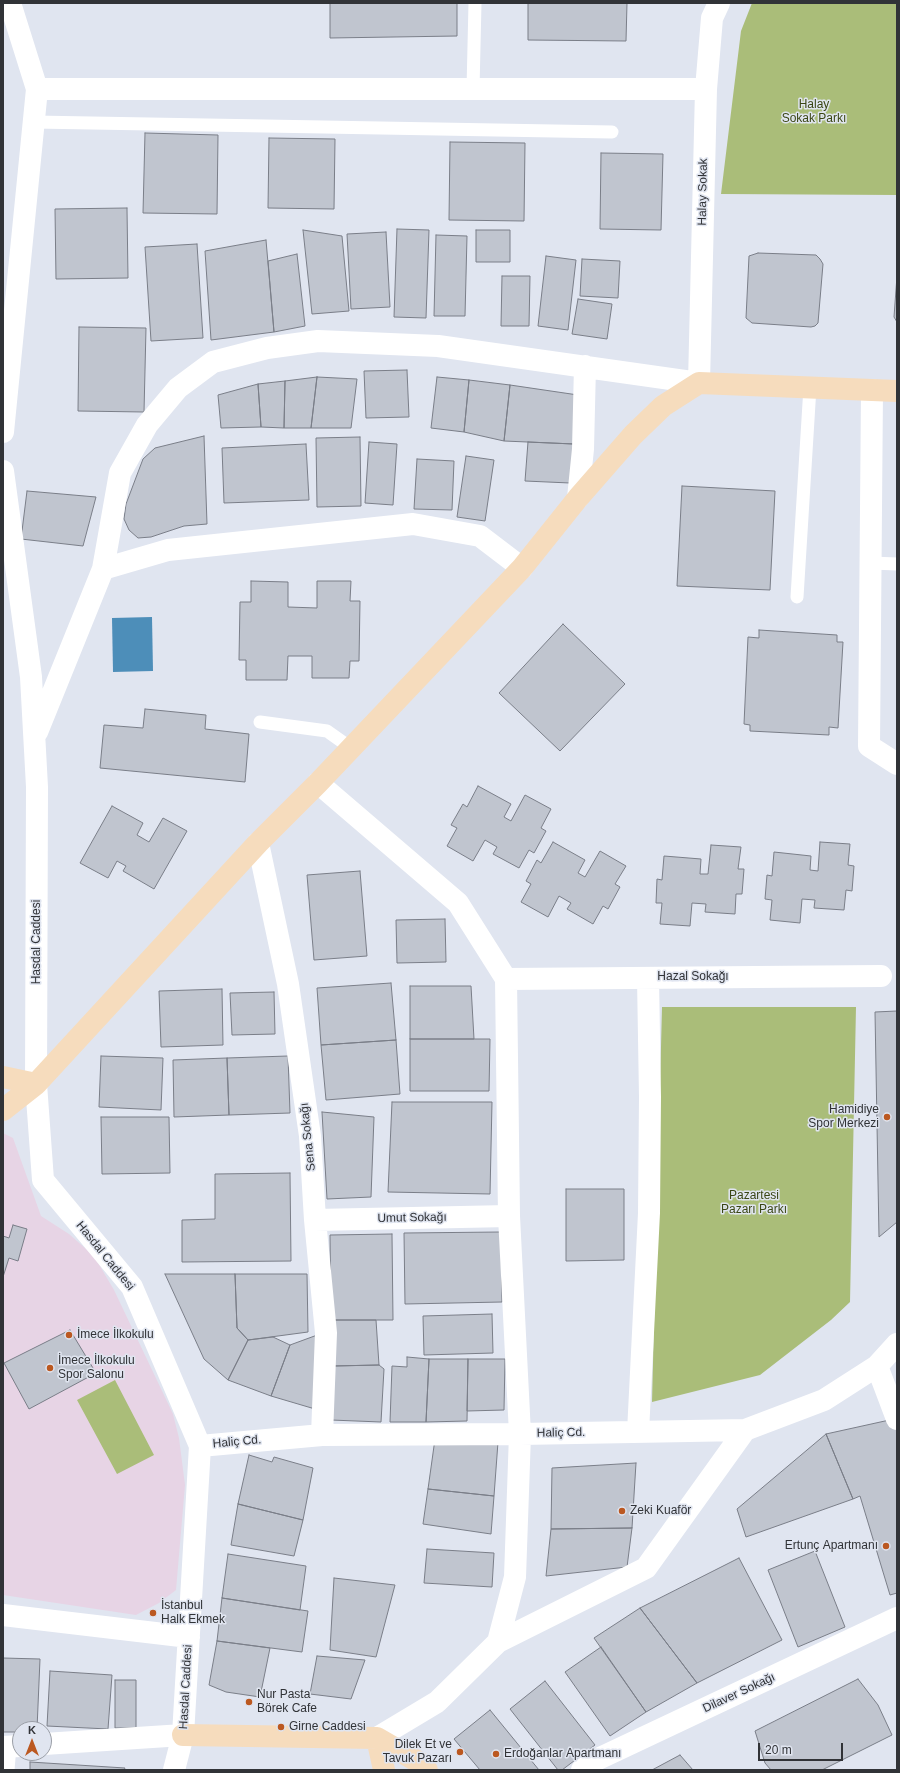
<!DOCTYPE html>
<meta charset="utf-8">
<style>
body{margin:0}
#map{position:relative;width:900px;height:1773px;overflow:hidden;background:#e0e5f0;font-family:Helvetica,sans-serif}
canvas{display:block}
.frame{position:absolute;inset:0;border:4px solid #313337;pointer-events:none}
.north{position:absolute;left:12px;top:1721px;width:40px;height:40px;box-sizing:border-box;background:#e0e5f0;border:1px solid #9a9ea6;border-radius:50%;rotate:0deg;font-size:11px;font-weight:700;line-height:16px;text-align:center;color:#313337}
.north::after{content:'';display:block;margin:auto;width:14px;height:18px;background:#bb5820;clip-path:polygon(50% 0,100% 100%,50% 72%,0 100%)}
.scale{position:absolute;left:758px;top:1743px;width:85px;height:18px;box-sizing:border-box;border:2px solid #313337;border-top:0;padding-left:5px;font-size:12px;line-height:14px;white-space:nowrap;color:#313337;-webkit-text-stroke:3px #e0e5f0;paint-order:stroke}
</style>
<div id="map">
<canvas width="900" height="1773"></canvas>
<div class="frame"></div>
<div class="north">K</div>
<div class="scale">20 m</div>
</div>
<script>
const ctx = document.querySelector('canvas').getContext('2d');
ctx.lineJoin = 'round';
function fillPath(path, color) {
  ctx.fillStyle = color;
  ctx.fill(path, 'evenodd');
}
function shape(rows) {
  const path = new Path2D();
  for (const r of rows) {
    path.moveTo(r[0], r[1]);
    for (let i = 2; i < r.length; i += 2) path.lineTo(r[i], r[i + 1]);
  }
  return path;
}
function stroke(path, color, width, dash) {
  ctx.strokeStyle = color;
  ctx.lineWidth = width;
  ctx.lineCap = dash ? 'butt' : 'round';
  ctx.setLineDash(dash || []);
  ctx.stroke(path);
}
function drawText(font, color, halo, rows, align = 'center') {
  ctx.font = font + ' Helvetica,sans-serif';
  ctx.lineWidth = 3;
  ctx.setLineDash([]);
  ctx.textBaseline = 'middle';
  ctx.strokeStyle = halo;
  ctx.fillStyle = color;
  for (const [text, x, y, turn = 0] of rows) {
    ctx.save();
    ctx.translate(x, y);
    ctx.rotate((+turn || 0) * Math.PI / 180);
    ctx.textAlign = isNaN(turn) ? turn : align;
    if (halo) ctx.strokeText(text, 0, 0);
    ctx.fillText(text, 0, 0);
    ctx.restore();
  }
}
const education = shape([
 [3,1133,13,1138,41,1216,69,1234,94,1256,114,1290,173,1414,179,1438,185,1485,176,1590,159,1603,136,1615,3,1595]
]);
const green = shape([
 [752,3,897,3,897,195,721,194,741,31],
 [662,1007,856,1007,850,1302,831,1320,760,1375,652,1402],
 [115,1380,154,1455,117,1474,77,1400]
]);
const water = shape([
 [152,617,153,671,113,672,112,618]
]);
const building = shape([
 [330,3,457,3,457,36,330,38,330,3],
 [528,3,627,3,626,41,528,40,528,3],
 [145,133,218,135,217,214,143,213,145,133],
 [269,138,335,139,334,209,268,208,269,138],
 [450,142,525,143,524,221,449,220,450,142],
 [601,153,663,154,661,230,600,229,601,153],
 [127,208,128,278,56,279,55,209,127,208],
 [397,229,429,230,426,318,394,317,397,229],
 [303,230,342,236,349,311,312,314,303,230],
 [476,230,510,230,510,262,476,262,476,230],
 [386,232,390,307,351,309,347,234,386,232],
 [436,235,467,236,465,316,434,316,436,235],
 [266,240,274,332,211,340,205,251,266,240],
 [197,244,203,338,151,341,145,247,197,244],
 [758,253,816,255,820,259,823,264,818,323,815,326,811,327,752,323,746,318,749,256,758,253],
 [297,254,305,326,274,332,268,261,297,254],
 [546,256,576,260,568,330,538,326,546,256],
 [582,259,620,261,618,298,580,296,582,259],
 [502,276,530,276,529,326,501,326,502,276],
 [897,276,897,322,894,317,897,276],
 [578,299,612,304,607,339,572,334,578,299],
 [79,327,146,328,144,412,78,411,79,327],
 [407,370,409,417,366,418,364,371,407,370],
 [317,377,311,428,284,428,285,381,317,377],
 [317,377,357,379,351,428,311,428,317,377],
 [437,377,469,380,464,432,431,428,437,377],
 [469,380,510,385,504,441,464,432,469,380],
 [285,381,284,428,261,427,258,384,285,381],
 [258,384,261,427,221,428,218,395,258,384],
 [510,385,578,395,574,444,504,441,510,385],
 [204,436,207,524,184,526,151,537,138,538,129,530,124,519,126,504,143,459,155,448,204,436],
 [360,437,361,506,317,507,316,438,360,437],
 [369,442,397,444,393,505,365,503,369,442],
 [528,442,574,444,570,483,525,481,528,442],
 [306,444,309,500,224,503,222,448,306,444],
 [466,456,494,460,485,521,457,517,466,456],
 [417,459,454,461,452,510,414,509,417,459],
 [682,486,775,491,770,590,677,586,682,486],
 [27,491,96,497,83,546,21,539,27,491],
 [251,581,288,582,288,607,317,608,317,581,351,581,350,601,360,601,359,661,350,661,349,678,312,678,312,656,288,656,287,680,246,680,246,660,239,660,240,602,251,602,251,581],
 [563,624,625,684,560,751,499,693,563,624],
 [759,630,837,635,837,642,843,642,838,728,829,727,829,735,750,731,750,725,744,724,748,637,759,638,759,630],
 [145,709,206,715,205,729,249,734,245,782,100,768,104,725,143,728,145,709],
 [478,786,511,804,504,817,511,821,525,795,551,809,541,828,546,831,534,853,529,850,519,868,493,854,497,847,485,840,473,861,447,846,457,828,451,825,463,804,467,807,478,786],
 [112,806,143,823,137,835,149,842,163,818,187,831,154,889,123,871,126,866,117,861,108,878,80,863,112,806],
 [553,842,585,860,578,873,585,877,600,851,626,866,615,884,620,887,608,909,603,906,593,924,567,909,571,903,559,896,548,917,521,902,531,884,526,881,537,860,541,863,553,842],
 [820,842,850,844,848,865,854,866,852,891,846,890,844,910,814,908,815,900,802,899,800,923,770,920,772,900,765,899,767,875,772,876,774,852,811,856,810,870,818,871,820,842],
 [711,845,741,847,738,869,744,869,742,894,736,894,735,914,705,912,706,904,692,903,690,926,660,924,662,903,656,903,657,879,662,880,664,856,701,859,700,874,708,874,711,845],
 [360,871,367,956,314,960,307,875,360,871],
 [445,919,446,962,397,963,396,920,445,919],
 [391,983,396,1040,321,1045,317,988,391,983],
 [410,986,471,986,474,1039,410,1039,410,986],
 [222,989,223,1045,161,1047,159,991,222,989],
 [274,992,275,1034,232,1035,230,993,274,992],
 [897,1011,897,1222,879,1237,875,1012,897,1011],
 [410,1039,490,1039,489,1091,410,1091,410,1039],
 [396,1040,400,1094,326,1100,321,1045,396,1040],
 [101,1056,163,1058,161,1110,99,1107,101,1056],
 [288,1056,290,1113,229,1115,227,1058,288,1056],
 [227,1058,229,1115,174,1117,173,1060,227,1058],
 [392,1102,492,1102,490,1194,388,1192,392,1102],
 [322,1112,374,1117,371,1197,327,1199,322,1112],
 [101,1117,169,1117,170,1173,102,1174,101,1117],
 [290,1173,291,1261,182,1262,182,1220,215,1219,215,1174,290,1173],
 [566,1189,624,1189,624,1260,566,1261,566,1189],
 [13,1225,27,1229,18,1261,9,1258,3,1277,3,1236,9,1238,13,1225],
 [501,1232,502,1302,405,1304,404,1233,501,1232],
 [392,1234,393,1320,331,1320,330,1235,392,1234],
 [165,1274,235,1274,237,1328,248,1340,228,1380,204,1359,165,1274],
 [235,1274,307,1274,308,1332,248,1340,237,1328,235,1274],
 [492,1314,493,1353,424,1355,423,1316,492,1314],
 [331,1320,376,1320,379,1365,333,1366,331,1320],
 [70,1330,96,1373,29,1409,4,1363,70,1330],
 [320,1334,315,1409,271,1396,290,1345,320,1334],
 [273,1337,290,1345,271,1396,228,1380,248,1340,273,1337],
 [407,1357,429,1359,426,1422,390,1422,392,1366,407,1367,407,1357],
 [429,1359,468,1359,467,1421,426,1422,429,1359],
 [468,1359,505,1359,504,1410,467,1411,468,1359],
 [379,1365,384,1369,381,1422,331,1420,333,1366,379,1365],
 [894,1419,897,1428,897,1593,890,1595,860,1496,853,1499,826,1434,894,1419],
 [826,1434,853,1499,746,1537,737,1509,826,1434],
 [435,1439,498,1442,494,1496,428,1489,435,1439],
 [249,1455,272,1462,274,1457,313,1468,303,1520,238,1504,249,1455],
 [636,1463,632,1528,551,1529,552,1468,636,1463],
 [428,1489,494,1496,491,1534,423,1524,428,1489],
 [238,1504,303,1520,294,1556,231,1545,238,1504],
 [632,1528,627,1567,546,1576,551,1529,632,1528],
 [427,1549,494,1553,492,1587,424,1583,427,1549],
 [815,1551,845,1627,798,1647,768,1570,815,1551],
 [228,1554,306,1566,300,1610,222,1598,228,1554],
 [739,1558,782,1640,697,1683,640,1608,739,1558],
 [334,1578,395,1585,376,1657,330,1650,334,1578],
 [222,1598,308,1611,302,1652,217,1641,222,1598],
 [640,1608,697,1683,646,1712,594,1638,640,1608],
 [217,1641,270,1648,260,1697,226,1692,209,1685,217,1641],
 [601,1647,646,1712,610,1736,565,1672,601,1647],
 [317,1656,365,1660,351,1699,310,1694,317,1656],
 [3,1658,40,1659,37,1729,20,1729,20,1732,3,1732,3,1658],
 [50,1671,112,1675,108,1729,47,1726,50,1671],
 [858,1679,878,1705,892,1735,822,1770,771,1770,765,1763,755,1731,858,1679],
 [115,1680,136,1680,136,1728,115,1728,115,1680],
 [545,1681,595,1745,562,1770,558,1770,510,1709,545,1681],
 [490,1710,539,1770,480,1770,454,1739,490,1710],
 [680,1755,693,1770,652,1770,680,1755],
 [30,1762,125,1768,124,1770,30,1770,30,1762]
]);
const lane = shape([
 [473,89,475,3],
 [34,122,612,132],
 [871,563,897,564],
 [797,597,810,387],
 [260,722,327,731,351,748],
 [8,1770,10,1746]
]);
const street = shape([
 [37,89,706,89],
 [872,390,869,746,897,764],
 [3,432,37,89,10,3],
 [3,471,31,677,37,787,36,1084,43,1180,132,1287,200,1446,183,1735,174,1770],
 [578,498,583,449,585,366],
 [103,569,168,550,413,524,480,536,522,568],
 [37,732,103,569,120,473,147,425,178,388,213,362,267,348,318,341,438,346,699,383,706,89,712,18,719,3],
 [318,783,458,903,506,979,509,1216,520,1434,515,1577,498,1642,437,1702,377,1738],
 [258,843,288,984,310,1136,315,1220,326,1333,322,1435],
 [506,979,881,976],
 [315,1220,509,1216],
 [877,1366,897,1419],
 [638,1432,649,1213,650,1097,648,978],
 [200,1446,322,1435,520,1434,745,1430,824,1400,877,1366,897,1344],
 [3,1615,189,1637],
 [498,1642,646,1568,745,1430],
 [44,1744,183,1735],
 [3,1747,20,1746],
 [582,1770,598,1759,897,1618]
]);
const secondary = shape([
 [3,1077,36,1084],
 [3,1110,36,1084,258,843,318,783,522,568,578,498,633,435,663,406,699,383,897,391],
 [183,1735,377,1738,422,1764,427,1770],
 [377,1738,384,1770]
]);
const markers = [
 [887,1117,4,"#bb5820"],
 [69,1335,4,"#bb5820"],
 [50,1368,4,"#bb5820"],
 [622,1511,4,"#bb5820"],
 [886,1546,4,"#bb5820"],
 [153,1613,4,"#bb5820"],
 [249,1702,4,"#bb5820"],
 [281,1727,4,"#bb5820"],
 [460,1752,4,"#bb5820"],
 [496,1754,4,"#bb5820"]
];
const parkNames = [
 ["Halay",814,105],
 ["Sokak Parkı",814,119],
 ["Pazartesi",754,1196],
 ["Pazarı Parkı",754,1210]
];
const streetNames = [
 ["Halay Sokak",703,192,-89],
 ["Hasdal Caddesi",37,942,-90],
 ["Hazal Sokağı",693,977],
 ["Sena Sokağı",308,1137,-96],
 ["Umut Sokağı",412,1218,-1],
 ["Hasdal Caddesi",105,1256,51],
 ["Haliç Cd.",561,1433,-1],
 ["Haliç Cd.",237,1442,-5],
 ["Hasdal Caddesi",186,1687,-87],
 ["Dilaver Sokağı",739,1693,-25]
];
const poiNames = [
 ["Hamidiye",879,1110,"right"],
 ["Spor Merkezi",879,1124,"right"],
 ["İmece İlkokulu",77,1335],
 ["İmece İlkokulu",58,1361],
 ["Spor Salonu",58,1375],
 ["Zeki Kuaför",630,1511],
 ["Ertunç Apartmanı",878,1546,"right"],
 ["İstanbul",161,1606],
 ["Halk Ekmek",161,1620],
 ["Nur Pasta",257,1695],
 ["Börek Cafe",257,1709],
 ["Girne Caddesi",289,1727],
 ["Dilek Et ve",452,1745,"right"],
 ["Tavuk Pazarı",452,1759,"right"],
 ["Erdoğanlar Apartmanı",504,1754]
];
fillPath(education, '#e7d4e5');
fillPath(green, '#aabd79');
fillPath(water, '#4d8eb9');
fillPath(building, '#c0c5cf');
stroke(building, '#7a7e88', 1);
stroke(lane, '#fff', 13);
stroke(street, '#fff', 22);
stroke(secondary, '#f6dcbd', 22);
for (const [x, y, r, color] of markers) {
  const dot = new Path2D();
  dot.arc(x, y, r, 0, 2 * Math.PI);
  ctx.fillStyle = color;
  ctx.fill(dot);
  stroke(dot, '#e0e5f0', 1.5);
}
drawText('12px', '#3a4614', '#e0e5f0', parkNames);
drawText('12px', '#313337', '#e0e5f0', streetNames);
drawText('12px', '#313337', '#e0e5f0', poiNames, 'left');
</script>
